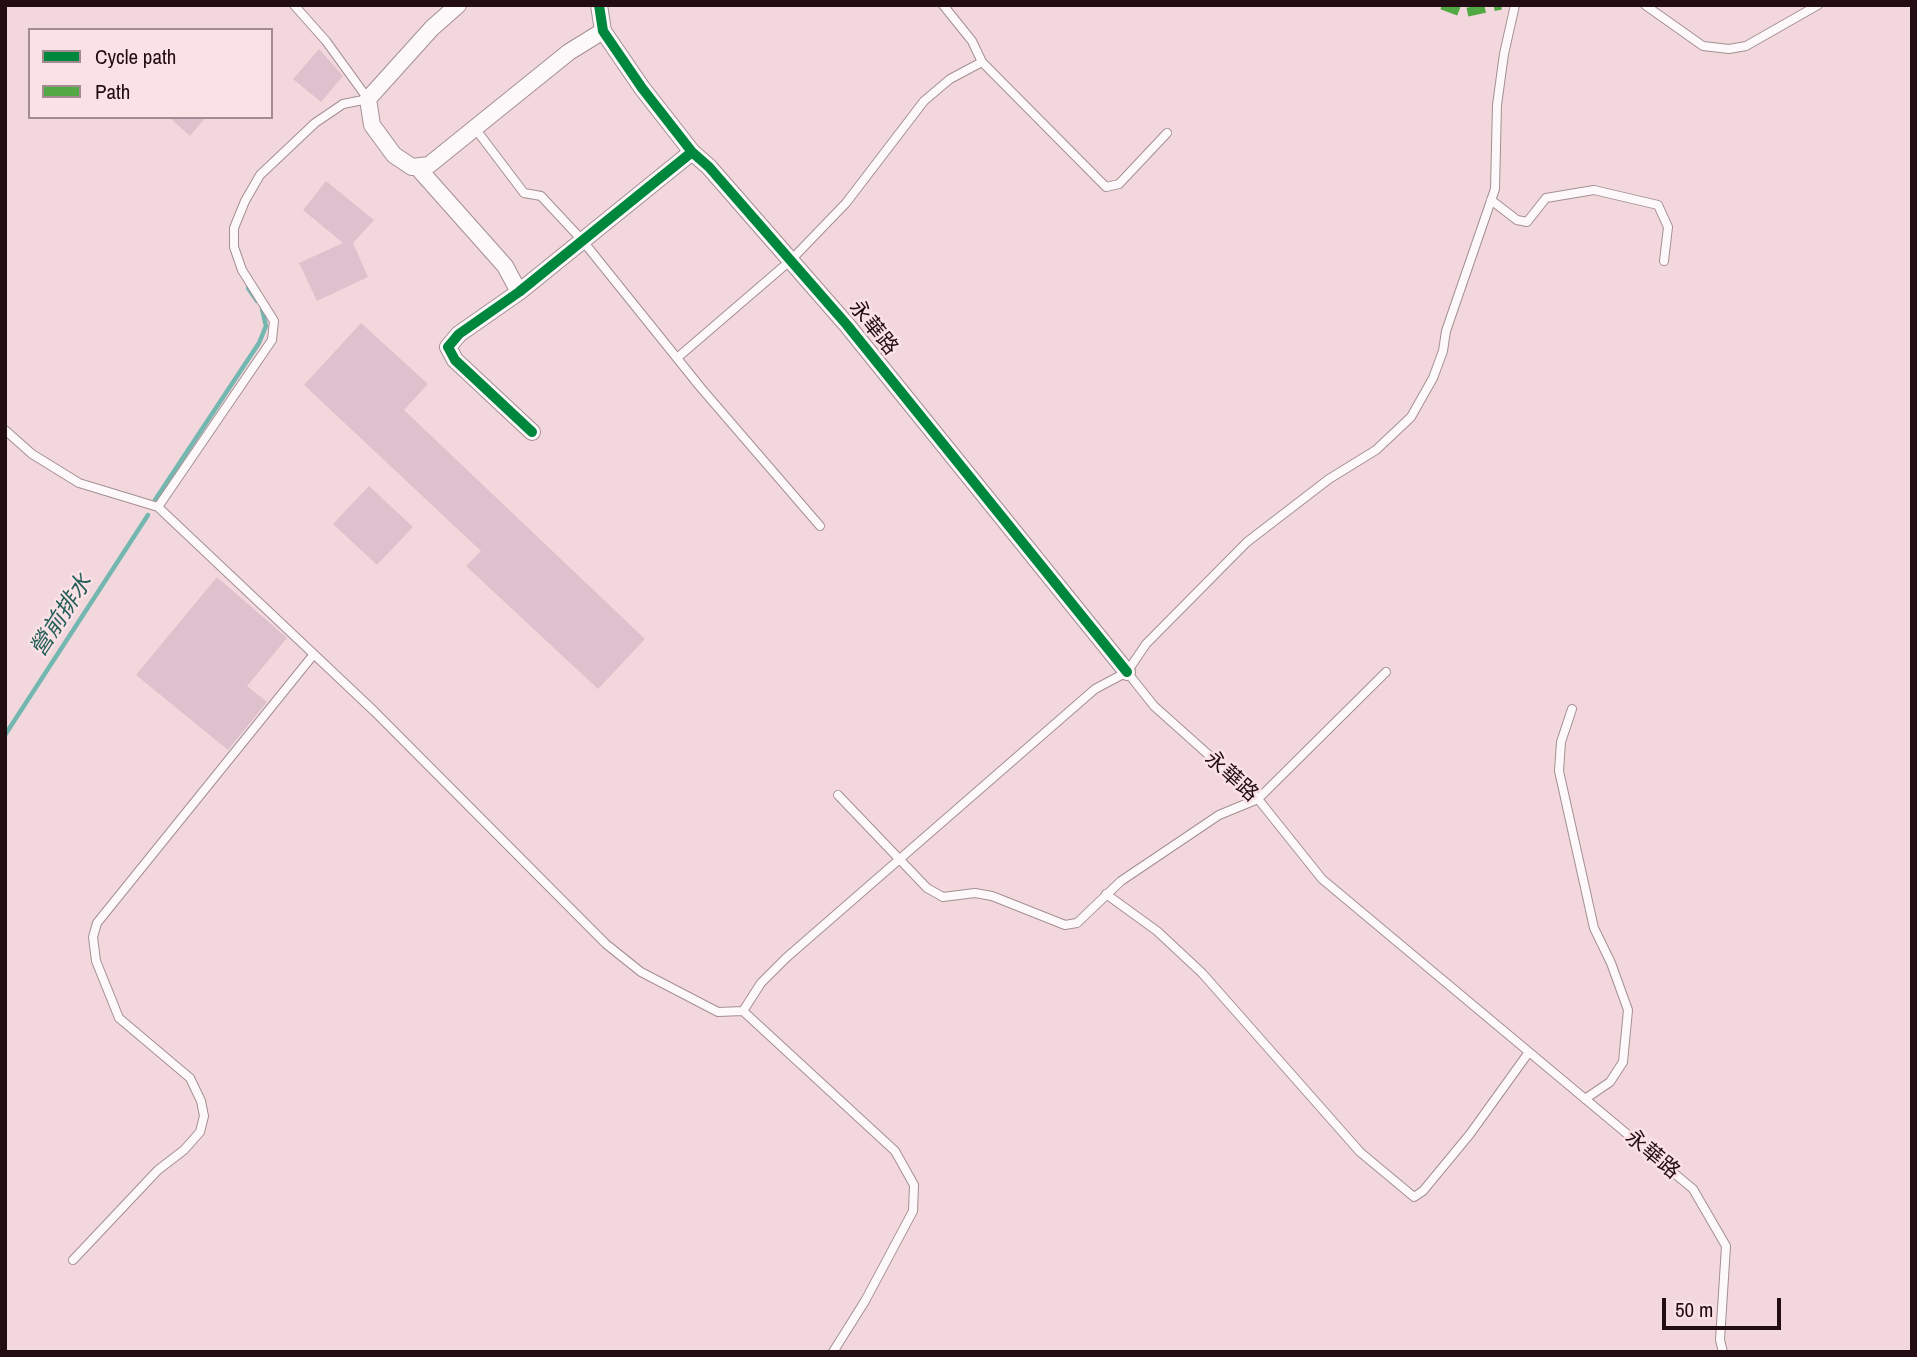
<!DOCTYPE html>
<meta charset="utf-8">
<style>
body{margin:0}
#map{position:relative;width:1917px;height:1357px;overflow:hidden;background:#f2d8dd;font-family:"Archivo Narrow",sans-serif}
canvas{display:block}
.frame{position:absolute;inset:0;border:7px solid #210d12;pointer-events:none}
.legend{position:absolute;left:28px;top:28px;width:245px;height:91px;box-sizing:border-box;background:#fae1e6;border:2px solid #a38c91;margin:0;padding:9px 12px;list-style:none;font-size:21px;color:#210d12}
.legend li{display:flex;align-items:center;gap:14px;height:35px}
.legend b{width:35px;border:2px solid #a38c91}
.scale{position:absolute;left:1662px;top:1298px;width:119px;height:32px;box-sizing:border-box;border:4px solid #210d12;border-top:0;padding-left:9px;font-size:21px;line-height:24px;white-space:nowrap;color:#210d12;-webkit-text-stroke:5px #fae1e6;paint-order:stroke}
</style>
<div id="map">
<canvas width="1917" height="1357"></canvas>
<div class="frame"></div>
<ul class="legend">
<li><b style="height:9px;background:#00873e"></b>Cycle path</li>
<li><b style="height:9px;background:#52a842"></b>Path</li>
</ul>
<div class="scale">50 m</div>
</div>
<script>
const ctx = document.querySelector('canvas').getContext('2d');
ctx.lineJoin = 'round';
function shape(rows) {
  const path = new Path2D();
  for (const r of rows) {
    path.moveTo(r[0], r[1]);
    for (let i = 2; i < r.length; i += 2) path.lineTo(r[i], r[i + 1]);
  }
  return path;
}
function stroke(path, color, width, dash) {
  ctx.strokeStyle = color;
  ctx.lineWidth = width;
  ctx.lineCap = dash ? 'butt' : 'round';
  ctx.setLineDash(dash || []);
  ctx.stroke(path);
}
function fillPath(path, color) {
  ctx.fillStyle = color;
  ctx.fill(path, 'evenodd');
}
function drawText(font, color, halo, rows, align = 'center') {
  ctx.font = font + ' "Archivo Narrow","Noto Sans TC",sans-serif';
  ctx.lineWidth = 5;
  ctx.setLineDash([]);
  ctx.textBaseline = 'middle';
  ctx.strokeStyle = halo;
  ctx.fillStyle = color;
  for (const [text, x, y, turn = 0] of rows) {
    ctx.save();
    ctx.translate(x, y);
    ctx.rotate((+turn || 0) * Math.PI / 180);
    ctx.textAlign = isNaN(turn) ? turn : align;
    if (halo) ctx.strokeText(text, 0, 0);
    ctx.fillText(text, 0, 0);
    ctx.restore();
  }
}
const stream = shape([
 [248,288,257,301],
 [155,500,259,343,266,326,262,309],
 [5,735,148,515]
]);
const building = shape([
 [319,49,343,76,321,102,293,79],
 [169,117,206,117,190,136],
 [326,181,374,220,353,243,368,277,317,301,299,263,343,243,303,210],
 [361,323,428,384,404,410,645,639,598,689,466,566,481,551,304,385],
 [369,486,413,527,377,565,333,524],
 [217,577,287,638,247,686,267,702,228,750,136,675]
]);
const lane = shape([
 [943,5,972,41,982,62,1106,187,1119,184,1167,133],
 [1645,5,1703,46,1729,49,1746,46,1818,5],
 [474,127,524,193,541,196,582,240,701,388,820,526],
 [1491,200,1517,220,1527,222,1546,198,1594,190,1658,205,1668,227,1664,261],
 [677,358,791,260,846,203,924,101,950,79,982,62],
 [5,430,32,454,79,483,158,507,374,711,606,944,641,972,718,1012,743,1011,895,1151,914,1185,913,1211,865,1301,833,1352],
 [158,507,272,340,274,321,242,270,234,247,234,228,245,201,260,175,315,123,343,104,368,99,326,41,294,5],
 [1127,672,1154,706,1258,799,1322,879,1693,1189,1726,1246,1720,1340,1723,1352],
 [1572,709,1561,742,1559,771,1594,928,1611,963,1628,1010,1623,1062,1610,1082,1585,1099],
 [838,795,927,888,943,897,975,893,992,896,1065,925,1077,923,1121,881,1219,815,1258,799,1386,672],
 [1106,894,1157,931,1202,973,1360,1152,1414,1197,1423,1191,1470,1134,1529,1052],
 [743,1011,761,983,786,958,1095,689,1127,672,1146,644,1247,542,1329,479,1376,450,1411,417,1433,378,1443,351,1446,331,1495,189,1497,105,1504,54,1515,5],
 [73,1260,158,1170,184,1150,200,1132,204,1116,201,1101,190,1078,119,1018,96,961,93,937,97,923,314,654]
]);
const street = shape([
 [458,5,432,28,368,99,372,125,394,155,412,167,429,165,569,52,603,31],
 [599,5,603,31,642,88,692,152,709,167,847,325,1127,672],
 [417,167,505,266,519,292],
 [532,432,455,360,448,347,459,334,519,292,692,152]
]);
const quiet = shape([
 [1442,5,1463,13,1501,5]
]);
const cycleway = shape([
 [599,5,603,31,642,88,692,152,709,167,847,325,1127,672],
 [532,432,455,360,448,347,459,334,519,292,692,152]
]);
const streetNames = [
 ["永華路",873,328,51],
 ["永華路",1231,777,42],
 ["永華路",1652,1155,40]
];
const waterNames = [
 ["營前排水",62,616,-57]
];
stroke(stream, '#73b7b0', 4.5);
fillPath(building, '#ddc1cc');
stroke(lane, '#a48f93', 10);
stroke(street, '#a48f93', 18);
stroke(lane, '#fdf9fa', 8);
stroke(street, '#fdf9fa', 16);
stroke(quiet, '#52a842', 9, [18, 9]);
stroke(cycleway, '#00873e', 10);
drawText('21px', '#210d12', '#fae1e6', streetNames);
drawText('italic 23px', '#255f58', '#fae1e6', waterNames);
</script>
